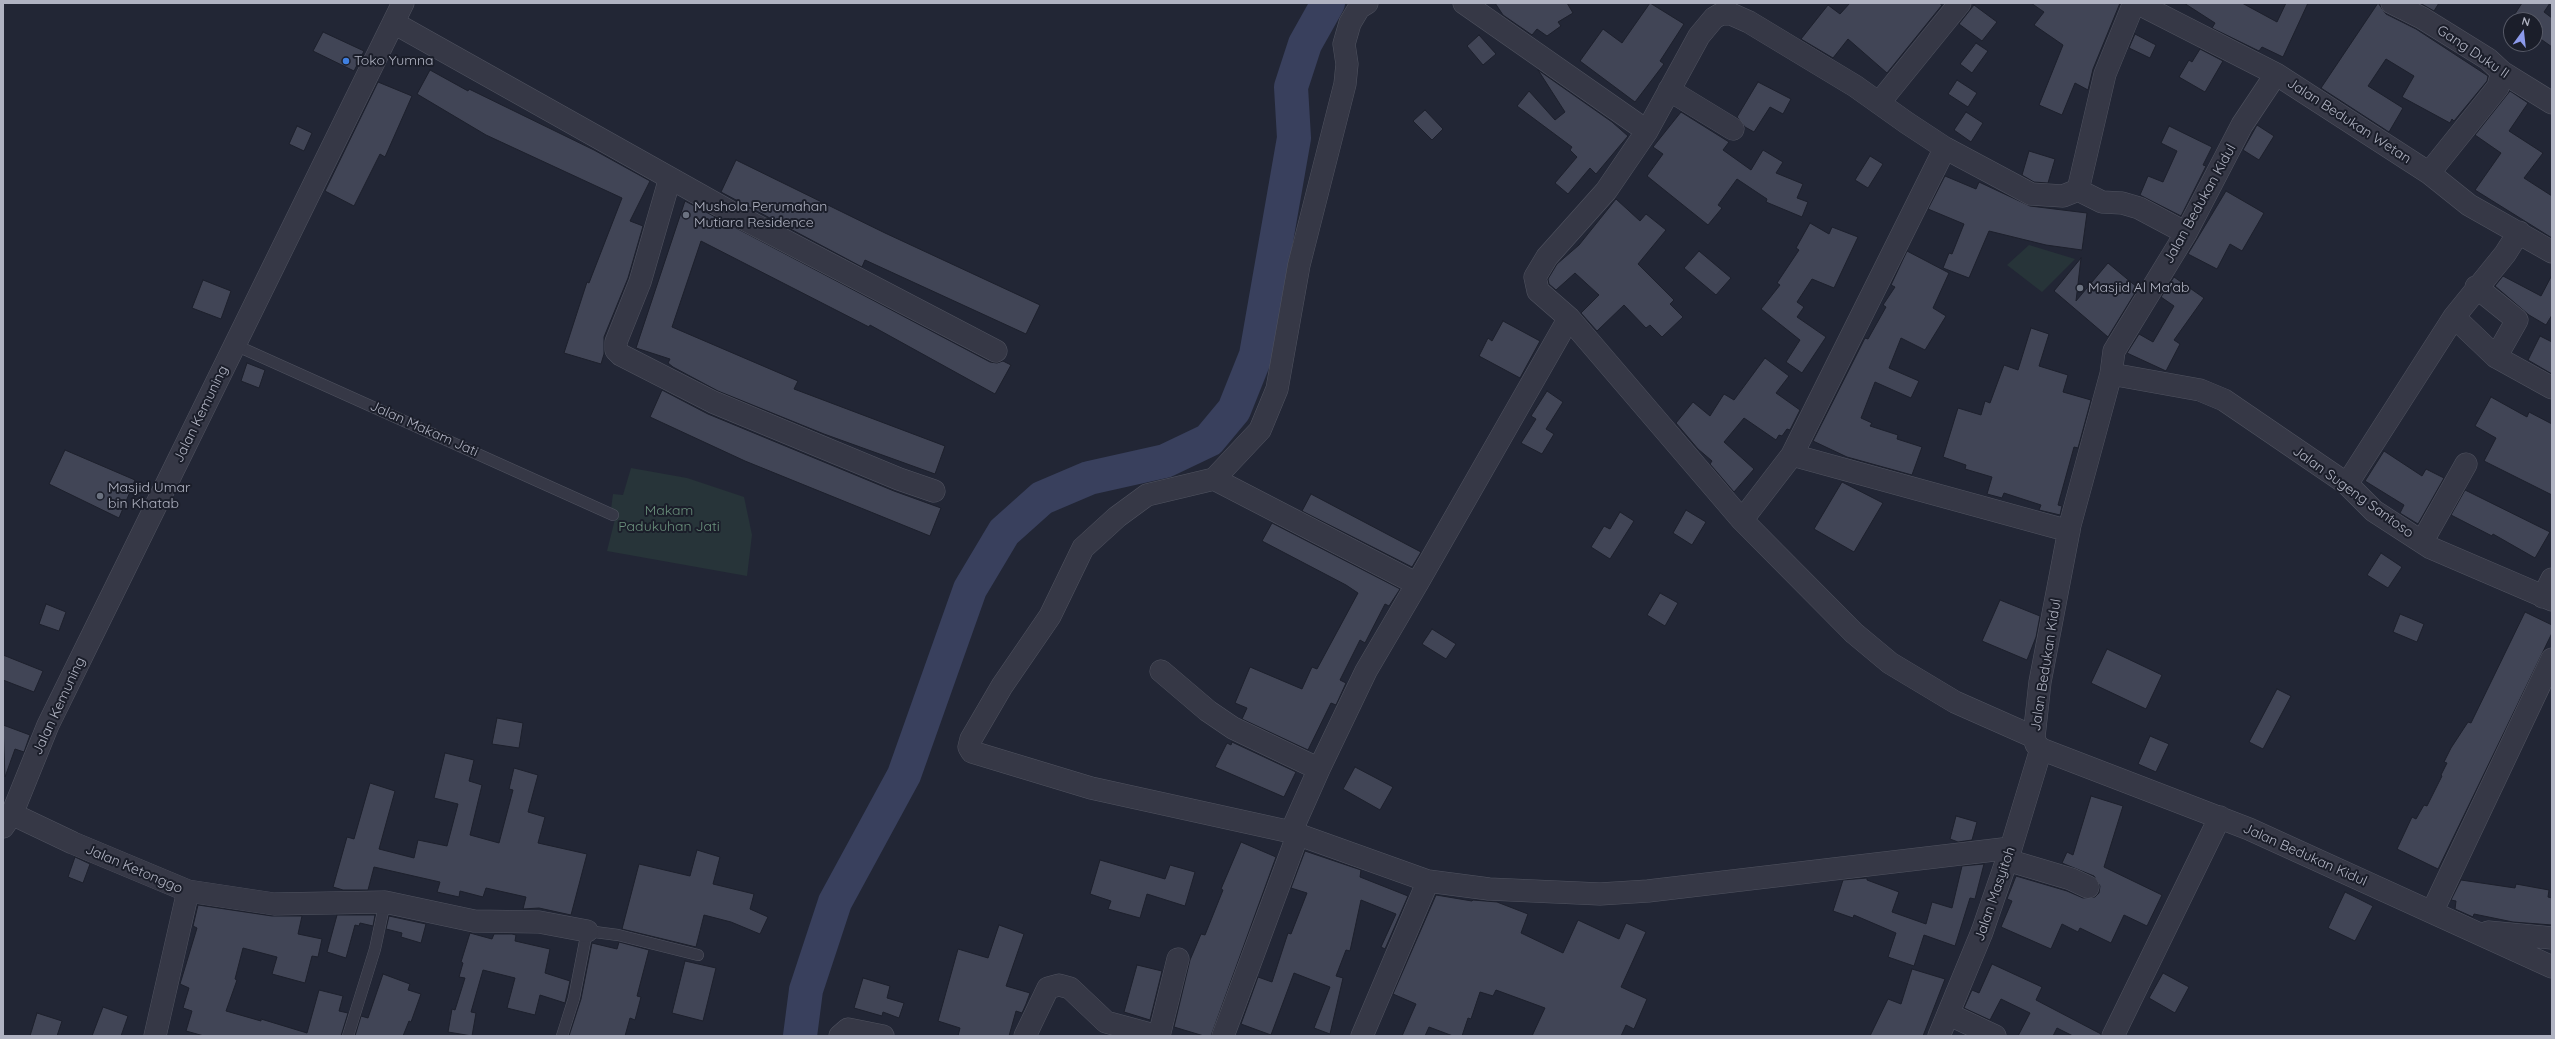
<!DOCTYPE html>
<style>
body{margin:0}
#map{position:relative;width:2555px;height:1039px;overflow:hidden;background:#222635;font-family:Quicksand,sans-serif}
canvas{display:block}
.frame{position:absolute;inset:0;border:4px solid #b0b3c2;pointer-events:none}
.north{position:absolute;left:2503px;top:12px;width:40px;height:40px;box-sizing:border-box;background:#1b1e2a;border:1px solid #575a67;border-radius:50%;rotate:15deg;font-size:11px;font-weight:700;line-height:16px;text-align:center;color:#b0b3c2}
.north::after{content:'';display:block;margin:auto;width:14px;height:18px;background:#8c9aeb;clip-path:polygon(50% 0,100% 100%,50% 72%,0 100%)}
</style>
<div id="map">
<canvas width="2555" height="1039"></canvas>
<div class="frame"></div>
<div class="north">N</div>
</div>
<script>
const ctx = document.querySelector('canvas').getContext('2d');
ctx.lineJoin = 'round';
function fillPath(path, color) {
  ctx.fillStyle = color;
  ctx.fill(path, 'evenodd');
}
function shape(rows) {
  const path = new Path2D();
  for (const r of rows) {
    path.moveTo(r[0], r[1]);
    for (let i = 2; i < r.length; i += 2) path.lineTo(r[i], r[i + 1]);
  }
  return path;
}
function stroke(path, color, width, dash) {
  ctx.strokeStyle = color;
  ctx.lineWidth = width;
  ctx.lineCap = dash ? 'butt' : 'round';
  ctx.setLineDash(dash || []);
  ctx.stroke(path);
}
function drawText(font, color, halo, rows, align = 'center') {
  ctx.font = font + ' Quicksand,sans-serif';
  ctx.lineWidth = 4;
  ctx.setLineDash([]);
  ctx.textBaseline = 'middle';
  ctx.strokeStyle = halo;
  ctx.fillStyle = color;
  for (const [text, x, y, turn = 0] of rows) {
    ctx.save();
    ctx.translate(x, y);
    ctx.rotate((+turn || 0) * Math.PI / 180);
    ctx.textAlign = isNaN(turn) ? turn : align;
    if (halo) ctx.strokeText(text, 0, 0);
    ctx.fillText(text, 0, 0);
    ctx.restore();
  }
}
const green = shape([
 [2029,245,2075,259,2042,292,2007,265],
 [631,468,687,478,744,497,752,535,747,576,607,551,617,511,611,509,613,494,623,495]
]);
const river = shape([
 [800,1036,806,990,835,902,904,775,970,589,1004,532,1042,498,1089,478,1165,461,1209,440,1234,410,1256,355,1294,138,1291,87,1305,44,1328,3]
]);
const building = shape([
 [1495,3,1567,3,1573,13,1558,22,1561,26,1547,36,1537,29,1532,35,1503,15,1495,3],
 [1650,3,1684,24,1660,61,1664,64,1635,102,1580,61,1603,29,1622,43,1650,3],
 [1850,3,1939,3,1942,5,1887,73,1848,39,1833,58,1801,39,1828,5,1840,14,1850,3],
 [2031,3,2120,3,2093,69,2088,90,2075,83,2062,115,2039,105,2063,45,2034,25,2044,12,2031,3],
 [2184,3,2242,3,2277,22,2286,3,2308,3,2283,57,2262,47,2259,51,2212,28,2215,23,2184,3],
 [2378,3,2386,14,2416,29,2488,76,2487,81,2454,121,2452,119,2450,123,2402,97,2414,76,2386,59,2368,86,2403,108,2389,132,2321,88,2378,3],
 [2420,3,2439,3,2434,11,2420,3],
 [2522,3,2550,3,2544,12,2552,18,2552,47,2535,35,2535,20,2511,20,2522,3],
 [1974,5,1997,22,1982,41,1959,24,1974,5],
 [323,32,364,51,354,71,313,51,323,32],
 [2135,34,2156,45,2150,58,2129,48,2135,34],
 [1479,35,1496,54,1483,65,1467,46,1479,35],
 [1976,43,1988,51,1972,73,1960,64,1976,43],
 [2200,49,2223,61,2205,92,2179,77,2189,60,2192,62,2200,49],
 [430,70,468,91,469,89,594,150,650,181,630,221,643,226,628,278,604,337,604,354,601,364,564,353,587,282,589,283,622,198,486,135,417,94,430,70],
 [1538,70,1612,122,1628,136,1596,174,1590,168,1568,194,1555,183,1577,157,1570,150,1572,147,1517,106,1529,91,1555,120,1565,112,1538,70],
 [1957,80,1977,93,1968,107,1948,94,1957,80],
 [378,82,412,96,385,157,380,154,354,206,325,191,378,82],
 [1758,82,1791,99,1783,114,1770,107,1754,132,1745,127,1737,117,1758,82],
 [2510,91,2528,103,2509,131,2543,153,2524,178,2552,196,2552,238,2475,190,2501,153,2475,135,2510,91],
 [1425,110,1443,129,1432,140,1413,121,1425,110],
 [1681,112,1729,142,1723,150,1751,170,1763,150,1783,162,1776,173,1803,184,1797,198,1808,202,1802,217,1766,202,1767,199,1737,179,1718,205,1722,208,1708,225,1647,176,1663,154,1653,147,1681,112],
 [1966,112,1983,123,1971,142,1954,130,1966,112],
 [2257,125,2274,136,2259,160,2243,150,2257,125],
 [297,126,312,133,304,151,289,144,297,126],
 [2169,126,2212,147,2203,165,2206,166,2181,216,2140,195,2148,176,2163,182,2177,151,2161,143,2169,126],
 [2029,151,2055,159,2048,183,2034,182,2022,175,2029,151],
 [1870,156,1883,164,1868,188,1855,180,1870,156],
 [736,160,885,233,1040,305,1026,334,865,260,862,267,721,192,736,160],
 [1945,176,1976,189,1979,182,2030,206,2087,213,2082,250,2046,245,1989,231,1969,278,1943,268,1949,253,1952,254,1964,224,1928,209,1945,176],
 [2226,191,2264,213,2242,251,2230,244,2217,269,2188,254,2226,191],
 [1616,199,1640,221,1646,214,1666,230,1638,264,1674,300,1670,304,1683,317,1662,337,1650,325,1646,328,1624,305,1597,331,1581,313,1599,295,1575,273,1556,290,1549,284,1548,279,1557,264,1579,245,1616,199],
 [685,201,990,362,997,363,1003,361,1011,365,995,394,870,325,869,327,701,241,672,327,798,381,794,389,945,446,935,474,824,434,718,391,673,367,668,363,670,359,636,348,685,201],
 [1810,223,1829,234,1832,227,1858,237,1834,288,1812,279,1797,302,1804,307,1797,317,1826,337,1802,373,1786,362,1800,340,1761,309,1780,285,1777,283,1799,250,1796,248,1810,223],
 [1699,251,1731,278,1716,295,1684,268,1699,251],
 [1907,251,1949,273,1933,308,1946,316,1925,350,1901,338,1889,368,1919,381,1911,398,1875,382,1861,418,1872,423,1870,426,1898,435,1897,439,1922,447,1912,475,1847,457,1813,441,1865,338,1868,339,1886,307,1883,305,1895,287,1891,285,1907,251],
 [2081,258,2076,301,2108,263,2138,288,2108,337,2054,291,2081,258],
 [2552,275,2552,315,2546,325,2529,315,2495,286,2503,276,2541,296,2552,275],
 [2174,277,2204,298,2174,340,2180,344,2166,371,2127,353,2139,334,2153,342,2174,306,2161,297,2174,277],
 [203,280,231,291,221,319,192,308,203,280],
 [1503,321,1540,341,1520,378,1479,356,1488,338,1492,341,1503,321],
 [2031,328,2049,334,2039,366,2068,375,2063,392,2091,400,2078,448,2074,447,2058,505,2062,506,2060,515,2039,510,2041,505,2004,493,2002,498,1987,494,1992,477,1965,469,1966,465,1943,457,1958,408,1981,415,1985,401,1990,403,2004,365,2018,370,2031,328],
 [2540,336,2552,342,2552,374,2528,360,2540,336],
 [1765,358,1789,376,1776,393,1800,410,1790,430,1787,429,1782,436,1779,435,1776,440,1744,418,1724,442,1754,469,1734,492,1710,464,1712,461,1698,449,1676,423,1693,402,1710,416,1724,394,1734,400,1765,358],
 [247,363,265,370,259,388,241,381,247,363],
 [662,390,708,414,894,491,941,508,930,536,745,461,650,417,662,390],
 [1547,391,1563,402,1546,429,1554,434,1542,454,1521,443,1536,419,1531,416,1547,391],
 [2491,397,2527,417,2529,412,2552,424,2552,495,2484,461,2496,438,2475,426,2491,397],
 [65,450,135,480,119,518,49,484,65,450],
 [2384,451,2422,476,2426,469,2444,478,2418,524,2400,513,2404,505,2365,481,2384,451],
 [1842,482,1883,503,1854,552,1814,529,1842,482],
 [2465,490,2550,532,2535,558,2493,534,2492,536,2451,515,2465,490],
 [1311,494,1421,552,1412,567,1302,511,1311,494],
 [1686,510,1706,522,1692,545,1673,533,1686,510],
 [1620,512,1634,521,1610,559,1591,547,1604,526,1610,529,1620,512],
 [1272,523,1400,589,1389,606,1385,604,1365,643,1360,640,1340,680,1346,683,1336,705,1331,703,1308,750,1242,719,1247,708,1235,703,1250,667,1302,689,1312,667,1317,669,1358,593,1346,585,1262,541,1272,523],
 [2381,553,2402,567,2388,588,2367,575,2381,553],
 [1660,593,1678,603,1665,626,1647,615,1660,593],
 [2000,600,2040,616,2036,637,2027,660,1982,641,2000,600],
 [46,604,66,612,59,631,39,624,46,604],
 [2525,612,2552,625,2552,633,2438,869,2397,849,2412,817,2416,819,2424,805,2427,806,2442,776,2441,775,2447,763,2444,762,2451,748,2468,722,2471,723,2525,612],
 [2400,614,2424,624,2417,642,2393,632,2400,614],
 [1432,629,1456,644,1446,659,1422,644,1432,629],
 [2107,649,2162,675,2146,709,2091,683,2107,649],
 [3,655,43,671,34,692,3,680,3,655],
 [2277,689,2291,696,2263,749,2249,742,2277,689],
 [497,718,523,723,519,748,492,744,497,718],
 [3,725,30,735,24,752,15,749,5,777,3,725],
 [2150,736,2169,744,2156,772,2138,764,2150,736],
 [1232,742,1296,772,1284,797,1215,767,1227,743,1231,745,1232,742],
 [445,753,474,760,469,781,482,785,470,835,499,843,513,790,509,789,514,768,538,775,528,812,545,817,538,843,587,854,571,915,539,908,523,909,526,897,486,888,483,897,460,891,459,897,437,892,440,882,374,867,368,890,343,890,333,887,347,837,354,839,370,783,395,791,379,849,414,858,418,840,447,846,458,804,434,798,445,753],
 [1355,767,1393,787,1380,810,1343,789,1355,767],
 [2091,796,2123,806,2104,867,2162,895,2147,926,2124,915,2111,943,2080,928,2078,932,2062,924,2051,949,2001,927,2012,901,2007,899,2016,876,2067,891,2083,898,2095,897,2099,893,2100,886,2094,876,2062,863,2067,852,2073,855,2091,796],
 [1956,816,1977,822,1972,840,1958,842,1950,839,1956,816],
 [1241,842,1276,857,1211,1036,1204,1036,1174,1027,1190,960,1201,934,1205,935,1223,890,1221,889,1241,842],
 [697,850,720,857,713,884,754,894,750,909,768,917,760,934,731,922,704,915,696,947,622,929,639,864,690,876,697,850],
 [1305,851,1361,870,1360,877,1408,896,1385,949,1381,947,1396,914,1361,900,1350,951,1346,950,1336,976,1343,978,1330,1034,1314,1028,1330,987,1294,973,1271,1035,1241,1024,1258,977,1272,982,1288,933,1291,934,1307,893,1291,888,1305,851],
 [75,857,90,864,83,883,68,877,75,857],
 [1100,860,1165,879,1170,865,1195,872,1185,906,1147,894,1140,918,1108,909,1111,901,1090,894,1100,860],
 [1984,864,1975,899,1970,898,1955,946,1924,935,1914,966,1888,957,1896,933,1854,915,1853,918,1833,911,1843,880,1867,878,1867,880,1899,892,1892,912,1926,924,1932,902,1952,908,1962,866,1984,864],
 [2461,880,2515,888,2516,884,2549,890,2548,897,2552,898,2552,925,2513,922,2474,914,2473,917,2455,909,2456,901,2451,900,2461,880],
 [2345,892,2373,906,2355,941,2328,928,2345,892],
 [1436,895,1472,901,1473,900,1497,902,1528,914,1521,933,1563,953,1578,920,1619,939,1626,923,1646,932,1621,987,1647,999,1634,1029,1626,1025,1621,1036,1532,1036,1545,1008,1496,990,1493,996,1480,992,1471,1019,1468,1018,1462,1036,1453,1036,1429,1027,1425,1036,1402,1036,1416,1004,1393,994,1436,895],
 [198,905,272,916,302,916,298,934,322,939,318,957,312,956,305,983,272,974,277,957,243,948,235,979,237,980,226,1011,261,1021,261,1019,307,1033,319,990,343,996,339,1011,348,1013,341,1036,204,1036,186,1031,192,1011,183,1008,189,988,180,984,197,928,193,926,198,905],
 [337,915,375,915,373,926,360,923,359,926,355,925,346,958,327,952,337,915],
 [389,916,426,924,421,943,401,937,402,933,386,929,389,916],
 [999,925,1024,934,1006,986,1030,993,1026,1004,1022,1013,1016,1011,1009,1036,958,1036,960,1028,938,1021,958,949,988,958,999,925],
 [470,933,492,939,494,934,512,934,516,935,515,941,550,949,545,973,570,981,565,1003,540,995,535,1015,507,1008,515,978,483,970,471,1012,476,1013,472,1036,448,1032,452,1009,455,1010,465,978,459,977,463,963,461,962,470,933],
 [619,942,649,950,637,996,641,997,635,1020,630,1018,625,1036,569,1036,581,999,592,943,617,949,619,942],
 [685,961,716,968,703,1021,672,1013,685,961],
 [1992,964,2042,987,2036,1000,2101,1034,2101,1036,2073,1036,2057,1028,2053,1036,2018,1036,2030,1013,2001,999,1990,1020,1964,1008,1972,990,1979,993,1992,964],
 [1137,965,1162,971,1150,1020,1124,1012,1137,965],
 [1912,969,1945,979,1923,1036,1870,1036,1888,999,1901,1004,1912,969],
 [2163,973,2189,987,2175,1013,2149,998,2163,973],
 [383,974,410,984,408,990,421,994,411,1022,409,1021,403,1036,355,1036,361,1016,368,1018,383,974],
 [863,978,890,986,887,998,904,1003,899,1018,883,1012,882,1016,854,1008,863,978],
 [103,1007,128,1016,121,1036,92,1036,103,1007],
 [37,1013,62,1021,57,1036,30,1036,37,1013]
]);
const service = shape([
 [235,345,613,515],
 [348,1036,375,949,385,902],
 [562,1036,574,998,587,931,618,935,698,955]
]);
const minor = shape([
 [1367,3,1359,8,1350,23,1344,44,1347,64,1345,84,1299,265,1277,389,1260,430,1214,479,1147,495,1117,517,1083,548,1050,616,1002,686,971,739,969,747,972,752,1091,788,1291,832,1428,881,1489,889,1600,894,1648,891,2011,848],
 [1464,3,1647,131],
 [2137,3,2276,74,2429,173,2469,205,2552,252],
 [2392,3,2422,18,2488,59,2502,72,2552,103],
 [394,23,736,215,996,351],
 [2276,74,2242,125,2186,233,2114,351,2111,374,2070,525,2040,682,2034,737,2036,744,2041,749,2249,829,2552,967],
 [1669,90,1733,129],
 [1879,103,1960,3],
 [2429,173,2498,87,2502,72],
 [670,178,640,282,616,342,616,350,621,355,713,402,899,479,934,491],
 [2078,190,2105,74,2134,3],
 [2454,317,2496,357,2517,320,2476,287],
 [2496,357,2552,388],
 [2111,374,2200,390,2224,400,2347,484,2374,511,2431,548,2552,600],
 [1792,455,2069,531],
 [1214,479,1417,584,1366,671,1319,769],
 [2347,484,2454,317,2505,254,2519,232],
 [1742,520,1792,455,1945,148],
 [2422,542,2466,464],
 [1417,584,1569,318],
 [2543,597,2552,579],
 [1161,671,1208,711,1233,728,1319,769,1291,832],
 [2034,737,1955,702,1890,663,1854,633,1742,520,1569,318,1538,291,1535,277,1547,257,1606,191,1647,131,1699,36,1714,18,1721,14,1731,14,1749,22,1855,86,1907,123,1945,148,2031,194,2063,196,2078,190,2102,202,2122,203,2139,208,2186,233],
 [12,814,73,843,188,891,155,1036],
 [3,827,12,814,48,725,403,3],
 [2007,860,2071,879,2088,887],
 [188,891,274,904,385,902,474,921,539,922,587,931],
 [2432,912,2552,659],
 [2488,932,2552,938],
 [1948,1014,1995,1036],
 [840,1036,848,1029,883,1036],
 [1025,1036,1048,988,1059,985,1070,988,1106,1022,1158,1036],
 [1159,1036,1178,959],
 [1223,1036,1298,834],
 [1362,1036,1428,881],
 [1939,1036,1982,932,2011,848,2041,749],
 [2113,1036,2220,817]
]);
const markers = [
 [346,61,4,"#3f7fe0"],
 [686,215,4,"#6b7280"],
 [2080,288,4,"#6b7280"],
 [100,496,4,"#6b7280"]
];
const streetNames = [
 ["Gang Duku II",2473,52,34],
 ["Jalan Bedukan Wetan",2349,121,33],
 ["Jalan Bedukan Kidul",2200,204,-61],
 ["Jalan Kemuning",201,414,-64],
 ["Jalan Makam Jati",424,429,24],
 ["Jalan Sugeng Santoso",2353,492,36],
 ["Jalan Bedukan Kidul",2046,665,-81],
 ["Jalan Kemuning",59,706,-65],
 ["Jalan Bedukan Kidul",2305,855,24],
 ["Jalan Ketonggo",134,869,23],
 ["Jalan Masyitoh",1995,894,-71]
];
const poiNames = [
 ["Toko Yumna",354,61],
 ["Mushola Perumahan",694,207],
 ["Mutiara Residence",694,223],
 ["Masjid Al Ma'ab",2088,288],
 ["Masjid Umar",108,488],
 ["bin Khatab",108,504]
];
const parkNames = [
 ["Makam",669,511],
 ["Padukuhan Jati",669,527]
];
fillPath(green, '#273439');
stroke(river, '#39405d', 34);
fillPath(building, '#414556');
stroke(building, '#1d202c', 1);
stroke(service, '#505360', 12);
stroke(minor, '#505360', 23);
stroke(service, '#363846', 11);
stroke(minor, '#363846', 22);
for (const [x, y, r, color] of markers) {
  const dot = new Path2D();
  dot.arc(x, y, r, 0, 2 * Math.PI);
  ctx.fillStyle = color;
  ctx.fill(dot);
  stroke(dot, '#1b1e2a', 1.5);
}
drawText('14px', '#b0b3c2', '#1b1e2a', streetNames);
drawText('14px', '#b0b3c2', '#1b1e2a', poiNames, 'left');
drawText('14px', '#6a907c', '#1b1e2a', parkNames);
</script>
